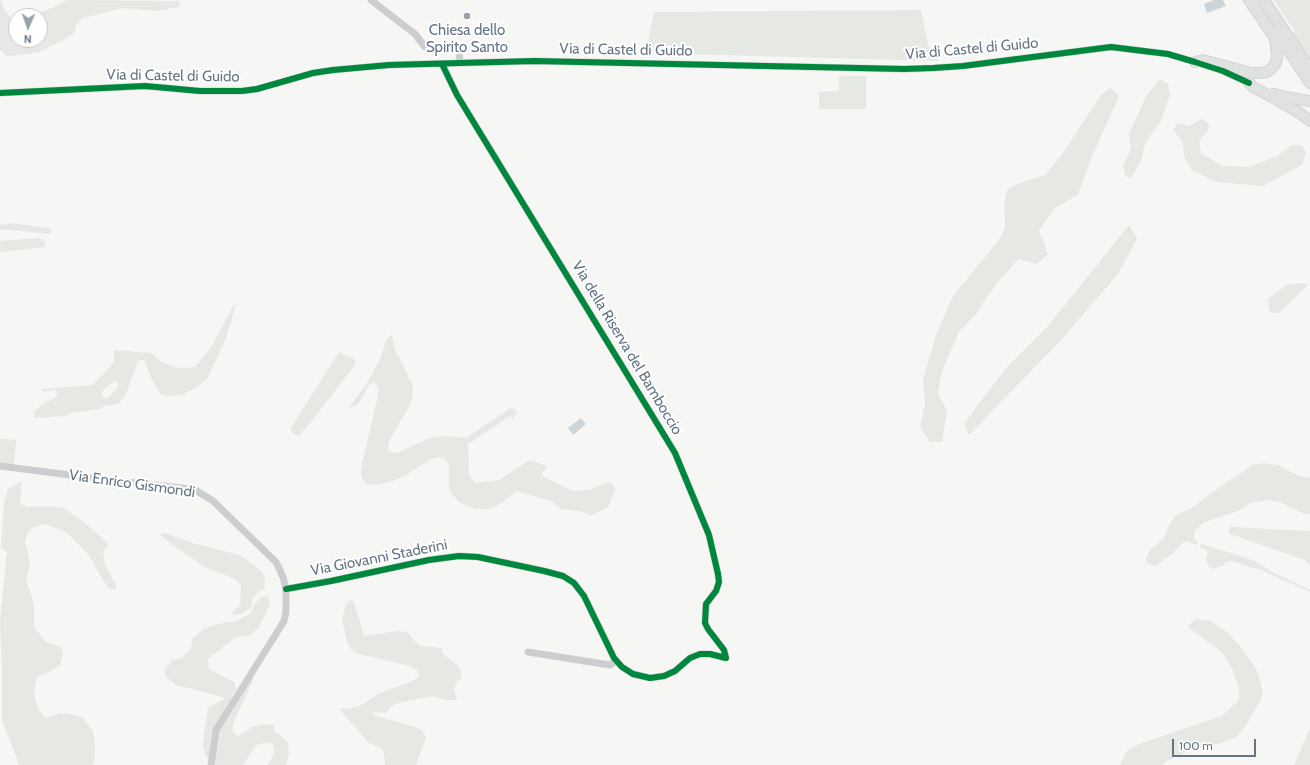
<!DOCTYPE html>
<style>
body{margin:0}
#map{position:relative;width:1310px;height:765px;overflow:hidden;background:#f6f6f5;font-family:Cabin,sans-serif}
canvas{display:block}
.north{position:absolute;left:8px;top:8px;width:40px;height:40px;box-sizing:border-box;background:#fff;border:1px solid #c1c8ce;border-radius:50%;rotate:182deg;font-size:11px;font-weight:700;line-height:16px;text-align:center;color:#657585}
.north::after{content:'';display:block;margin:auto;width:14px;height:18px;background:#98a2ac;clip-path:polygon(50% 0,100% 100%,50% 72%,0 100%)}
.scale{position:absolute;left:1172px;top:739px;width:84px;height:18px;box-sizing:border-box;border:2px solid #657585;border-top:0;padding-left:5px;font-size:12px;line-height:14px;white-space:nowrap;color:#657585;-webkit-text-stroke:3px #fff;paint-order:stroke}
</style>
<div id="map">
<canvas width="1310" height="765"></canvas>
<div class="north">N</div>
<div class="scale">100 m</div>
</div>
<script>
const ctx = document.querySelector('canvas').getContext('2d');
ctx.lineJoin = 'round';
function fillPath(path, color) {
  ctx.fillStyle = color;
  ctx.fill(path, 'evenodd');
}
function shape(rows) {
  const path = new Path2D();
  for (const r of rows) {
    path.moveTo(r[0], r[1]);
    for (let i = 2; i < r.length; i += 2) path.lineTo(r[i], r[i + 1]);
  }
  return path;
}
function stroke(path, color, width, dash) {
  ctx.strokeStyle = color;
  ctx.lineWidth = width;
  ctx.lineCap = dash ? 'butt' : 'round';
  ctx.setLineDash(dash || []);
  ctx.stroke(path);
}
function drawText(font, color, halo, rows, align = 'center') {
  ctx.font = font + ' Cabin,sans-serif';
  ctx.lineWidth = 4;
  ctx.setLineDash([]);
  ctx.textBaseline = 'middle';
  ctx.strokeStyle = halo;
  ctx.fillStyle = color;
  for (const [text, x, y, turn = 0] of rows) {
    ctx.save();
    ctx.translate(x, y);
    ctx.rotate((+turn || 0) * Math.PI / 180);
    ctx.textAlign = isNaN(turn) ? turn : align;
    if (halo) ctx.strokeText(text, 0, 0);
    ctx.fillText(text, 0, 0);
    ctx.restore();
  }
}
const green = shape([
 [0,0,1,0,5,11,10,17,16,18,16,40,40,40,40,16,27,16,34,15,52,8,67,0,180,1,179,7,158,11,122,8,83,18,76,25,75,32,67,38,39,52,21,55,7,56,0,50],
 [1274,0,1310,0,1310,62,1292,35,1295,29,1291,26],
 [921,10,928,45,939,61,647,53,650,31,654,12],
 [839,76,866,76,866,109,819,109,819,92,839,91],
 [1160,79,1168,84,1170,95,1161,121,1145,144,1141,161,1131,178,1125,176,1123,166,1131,148,1129,134,1146,96],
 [1110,88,1119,96,1092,157,1078,195,1055,208,1039,230,1048,254,1037,264,1019,259,996,284,976,314,959,332,942,371,938,393,947,411,942,442,930,442,920,427,925,404,923,379,936,335,953,296,999,240,1005,228,1004,203,1007,190,1017,184,1045,175,1063,153,1101,95],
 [1201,119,1209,123,1208,131,1199,141,1201,153,1222,166,1249,167,1277,156,1292,145,1301,145,1306,152,1302,165,1263,186,1216,182,1192,170,1185,159,1182,141,1173,130,1178,123,1190,126],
 [11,223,49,228,52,231,50,234,0,229,0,224,6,225],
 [1129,225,1137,238,1118,274,1062,339,969,435,964,424,983,398,1008,366,1048,326],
 [39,238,45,241,45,247,0,252,0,241],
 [1302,283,1308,285,1279,313,1272,313,1269,310,1268,299,1286,285],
 [234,304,235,308,226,338,207,379,193,389,182,395,168,396,161,394,151,378,144,360,138,361,127,391,122,400,118,404,104,406,100,409,72,413,65,416,34,418,34,411,46,402,57,397,56,390,43,392,41,389,93,385,114,362,114,350,151,353,160,361,174,367,184,368,195,367,212,346],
 [116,380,118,382,117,388,106,399,103,397,101,392],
 [392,334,394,347,413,386,412,401,389,441,388,450,393,453,400,452,429,438,445,436,466,438,509,409,513,408,517,413,513,419,510,416,468,444,469,476,476,483,499,480,530,460,547,466,541,475,572,491,589,490,609,482,614,485,615,490,608,507,591,516,581,511,561,509,553,502,517,491,500,504,490,509,475,509,459,502,451,493,449,486,449,464,444,459,439,457,429,460,405,476,390,482,376,485,366,484,362,478,361,469,379,390,377,385,374,382,369,385,358,404,348,409,369,380,380,359,386,340],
 [339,352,356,360,354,366,311,422,299,436,293,434,290,429],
 [0,439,16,440,14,465,0,463],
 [1264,463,1278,465,1297,475,1310,478,1310,514,1302,513,1280,502,1268,500,1250,503,1238,511,1205,522,1196,529,1194,534,1194,538,1198,543,1198,544,1196,545,1187,541,1184,542,1173,553,1156,566,1147,563,1146,559,1150,550,1164,538,1169,526,1176,515,1190,509,1224,484,1253,465],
 [22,481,20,504,28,507,50,506,64,508,90,527,108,544,103,552,105,564,116,585,116,589,112,589,108,588,87,553,66,532,45,524,32,528,26,536,25,543,28,552,30,565,26,579,34,605,34,627,46,642,59,646,63,651,60,665,53,670,37,677,34,693,38,708,45,718,60,713,75,715,82,717,93,731,95,747,94,763,92,765,19,765,2,720,2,665,0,621,7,552,1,548,4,504,8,489],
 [1231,527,1310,531,1310,566,1305,560,1230,534,1228,531,1229,529],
 [165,533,193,543,242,556,262,572,265,578,264,589,257,593,253,598,251,607,242,614,232,615,233,611,240,606,241,585,235,579,205,567,175,547,159,534],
 [1201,544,1253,560,1276,574,1310,590,1310,592,1259,569,1250,567,1232,561,1226,562,1224,565,1213,569,1209,567,1206,560,1207,557,1207,551,1200,547],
 [266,596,269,598,270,605,258,628,251,635,236,637,208,659,209,669,234,682,236,689,211,736,209,757,206,757,203,745,204,734,208,708,225,698,176,685,166,677,165,669,173,660,182,658,191,648,192,639,204,629,218,624,237,621,251,613,254,605,261,597],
 [350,600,354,602,364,636,397,631,407,632,420,646,442,648,442,653,457,665,461,671,461,678,457,681,454,689,457,699,455,700,446,700,432,696,398,703,390,707,386,713,373,712,373,715,418,728,423,732,426,737,416,765,385,765,384,753,381,748,369,743,340,710,341,708,346,709,360,706,380,693,413,681,419,676,418,672,410,666,355,653,348,645,342,620,346,604],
 [1196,619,1210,621,1227,632,1239,645,1255,667,1259,677,1263,693,1259,703,1245,727,1236,737,1221,743,1187,751,1165,762,1162,765,1120,765,1126,752,1136,745,1222,716,1239,700,1239,688,1232,669,1222,652,1189,628,1190,624],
 [252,677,254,678,233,724,233,732,238,736,243,734,251,727,263,724,274,725,274,731,282,737,288,743,289,755,286,765,267,765,274,755,274,746,270,742,256,745,243,765,213,765,219,729],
 [1310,728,1310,765,1294,765]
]);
const water = shape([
 [1214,0,1223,0,1226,6,1207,13,1204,4],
 [581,418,586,424,573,435,568,428]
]);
const minor = shape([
 [371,0,415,34,425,47,433,50,454,47,459,51,460,63],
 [0,93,145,86,200,91,242,91,257,89,313,73,333,70,389,65,460,63,534,61,904,69,933,68,963,66,1111,47,1168,54,1195,62,1223,71,1249,83],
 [0,466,108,480,182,488,197,491,213,501,276,562,283,577,286,589,286,612,284,621,216,730,211,765],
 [286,589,331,581,429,560,459,556,478,557,544,571,563,576,574,583,584,596,614,658,622,667,633,674,650,678,664,676,675,671,690,658,700,654,710,654,726,658,724,650,708,629,705,623,706,604,716,591,719,582,718,574,709,535,675,453,457,95,442,64],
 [528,652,610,665,616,661]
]);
const highway = shape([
 [1264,0,1310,69],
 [1276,32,1310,83],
 [1195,62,1203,60,1251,73,1260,73,1267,72,1272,68,1276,63,1277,57,1276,44,1274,37,1249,0],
 [1249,83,1253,87,1279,101,1301,114,1310,121],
 [1274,94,1286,97,1310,101]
]);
const cycleway = shape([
 [0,93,145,86,200,91,242,91,257,89,313,73,333,70,389,65,460,63,534,61,904,69,933,68,963,66,1111,47,1168,54,1195,62,1223,71,1249,83],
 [286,589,331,581,429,560,459,556,478,557,544,571,563,576,574,583,584,596,614,658,622,667,633,674,650,678,664,676,675,671,690,658,700,654,710,654,726,658,724,650,708,629,705,623,706,604,716,591,719,582,718,574,709,535,675,453,457,95,442,64]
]);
const markers = [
 [467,16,4,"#98a2ac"]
];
const poiNames = [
 ["Chiesa dello",467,31],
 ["Spirito Santo",467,48]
];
const streetNames = [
 ["Via di Castel di Guido",972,49,-5],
 ["Via di Castel di Guido",626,50,1],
 ["Via di Castel di Guido",173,76,1],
 ["Via della Riserva del Bamboccio",627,348,59],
 ["Via Enrico Gismondi",132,484,8],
 ["Via Giovanni Staderini",379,558,-11]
];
fillPath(green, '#e6e9e3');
fillPath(water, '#ced5d8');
stroke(highway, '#d3d4d5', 12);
stroke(minor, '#cccdce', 7);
stroke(highway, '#e0e1e1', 10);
stroke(cycleway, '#00873e', 6);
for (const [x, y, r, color] of markers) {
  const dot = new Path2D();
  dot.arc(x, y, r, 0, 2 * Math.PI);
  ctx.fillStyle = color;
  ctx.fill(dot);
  stroke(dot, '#fff', 1.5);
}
drawText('15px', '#657585', '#fff', poiNames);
drawText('15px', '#657585', '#fff', streetNames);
</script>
